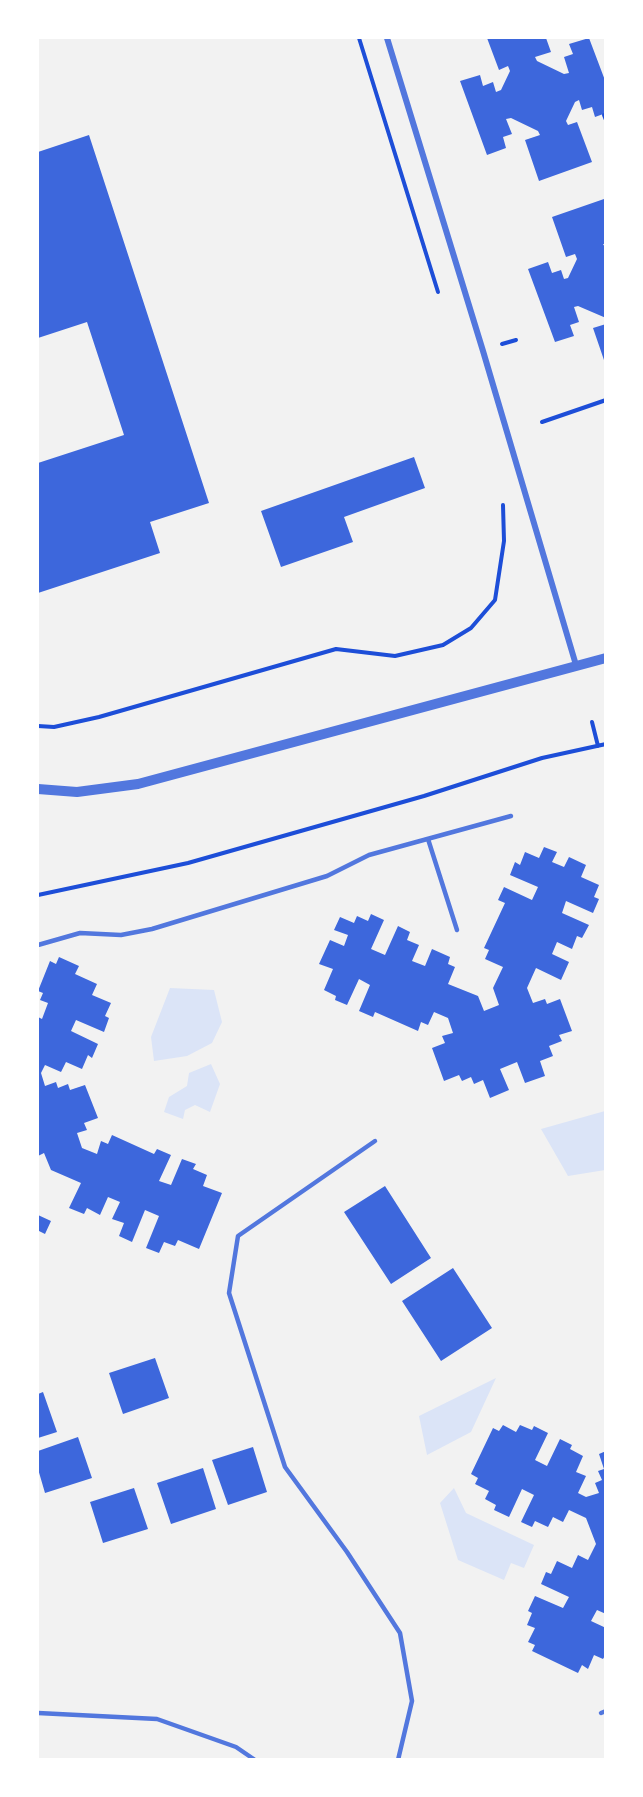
<!DOCTYPE html>
<style>
body{margin:0}
#map{position:relative;width:643px;height:1797px;overflow:hidden;background:#f2f2f2;font-family:"Roboto Serif",serif}
canvas{display:block}
.frame{position:absolute;inset:0;border:39px solid #fff;pointer-events:none}
</style>
<div id="map">
<canvas width="643" height="1797"></canvas>
<div class="frame"></div>
</div>
<script>
const ctx = document.querySelector('canvas').getContext('2d');
ctx.lineJoin = 'round';
function fillPath(path, color) {
  ctx.fillStyle = color;
  ctx.fill(path, 'evenodd');
}
function shape(rows) {
  const path = new Path2D();
  for (const r of rows) {
    path.moveTo(r[0], r[1]);
    for (let i = 2; i < r.length; i += 2) path.lineTo(r[i], r[i + 1]);
  }
  return path;
}
function stroke(path, color, width, dash) {
  ctx.strokeStyle = color;
  ctx.lineWidth = width;
  ctx.lineCap = dash ? 'butt' : 'round';
  ctx.setLineDash(dash || []);
  ctx.stroke(path);
}
const green = shape([
 [170,988,214,990,222,1022,212,1043,187,1056,154,1061,151,1037],
 [211,1064,220,1084,210,1112,195,1105,185,1110,183,1119,164,1112,169,1097,187,1086,189,1073],
 [605,1111,605,1170,568,1176,541,1129],
 [496,1378,471,1432,427,1455,419,1416],
 [454,1488,466,1513,534,1545,524,1568,511,1563,504,1580,458,1560,440,1503]
]);
const building = shape([
 [487,38,546,38,551,52,535,57,537,61,564,74,569,73,564,57,573,54,569,44,589,38,606,83,606,113,595,117,592,107,582,110,579,100,575,102,566,121,568,125,577,122,592,162,539,181,525,140,540,135,538,131,511,118,506,119,512,134,503,137,506,148,487,155,460,81,480,75,483,86,493,82,496,92,501,90,510,71,508,66,499,70],
 [89,135,209,503,150,522,160,553,38,593,38,463,124,435,87,322,38,338,38,152],
 [604,199,606,204,606,244,603,244,606,249,606,318,578,306,574,307,579,322,570,325,574,336,555,342,528,269,548,262,552,273,561,270,564,279,568,278,577,259,575,254,566,257,552,217],
 [606,324,606,363,605,363,593,328],
 [414,457,425,488,344,517,353,542,281,567,261,511],
 [544,847,557,852,552,862,564,867,569,857,586,865,581,877,599,885,594,897,599,899,593,913,566,901,562,913,589,925,582,938,577,936,572,949,557,942,552,954,569,962,561,980,536,968,527,988,533,1003,545,999,547,1004,560,999,572,1031,559,1035,562,1041,549,1046,553,1056,540,1061,545,1076,525,1083,517,1062,500,1069,509,1090,490,1098,483,1080,474,1084,471,1077,462,1081,459,1075,444,1081,432,1048,445,1043,442,1036,453,1033,448,1018,434,1012,428,1025,421,1022,418,1031,375,1012,373,1017,359,1011,370,985,359,979,347,1005,335,1000,336,996,324,990,333,969,319,964,330,940,344,946,348,935,334,930,340,917,354,923,357,916,368,921,371,914,384,920,371,949,385,955,398,926,410,932,407,940,419,945,412,961,425,966,432,949,450,957,448,964,455,967,448,984,478,996,484,1011,499,1005,493,988,503,967,485,959,489,950,484,948,505,903,498,900,504,887,532,900,538,887,510,875,515,862,520,865,525,852,539,858],
 [59,957,79,966,75,974,97,984,92,995,111,1003,105,1016,109,1018,104,1032,76,1020,71,1031,98,1044,92,1058,88,1055,82,1069,66,1062,61,1072,45,1065,41,1073,45,1086,56,1082,58,1088,68,1084,70,1090,85,1085,98,1118,84,1123,87,1130,77,1133,82,1148,97,1154,101,1141,108,1144,112,1135,154,1154,157,1149,171,1155,159,1181,171,1185,182,1159,196,1164,193,1169,207,1175,203,1186,222,1193,199,1249,178,1240,175,1246,164,1242,159,1253,146,1248,159,1216,145,1210,132,1242,119,1236,124,1223,112,1219,120,1202,108,1197,100,1215,87,1208,84,1214,69,1208,81,1183,51,1170,44,1153,38,1156,38,1017,42,1019,48,1003,40,1000,43,993,38,991,50,961,56,964],
 [385,1186,431,1258,391,1284,344,1212],
 [38,1215,51,1221,45,1234,39,1231,38,1236],
 [453,1268,492,1328,441,1361,402,1301],
 [155,1358,169,1398,123,1414,109,1373],
 [43,1392,57,1432,38,1438,38,1394],
 [503,1425,516,1432,520,1425,532,1430,534,1426,548,1433,535,1460,547,1466,560,1439,572,1445,570,1449,583,1456,576,1472,586,1476,578,1493,586,1497,599,1493,595,1483,602,1480,598,1471,604,1469,599,1454,606,1451,606,1614,597,1610,591,1621,606,1628,606,1654,603,1659,594,1655,588,1669,582,1665,578,1673,532,1651,535,1645,528,1642,535,1628,527,1625,532,1613,528,1611,535,1596,563,1608,569,1597,541,1584,546,1572,551,1574,557,1561,572,1568,578,1555,588,1560,596,1544,586,1518,569,1510,563,1522,553,1517,548,1527,535,1521,532,1527,521,1522,534,1495,522,1489,509,1517,494,1510,496,1505,485,1499,489,1491,475,1484,478,1478,471,1474,493,1428,499,1431],
 [78,1437,92,1478,45,1493,38,1469,38,1451],
 [253,1447,267,1492,228,1505,212,1460],
 [203,1468,216,1509,171,1524,157,1483],
 [134,1488,148,1529,103,1543,90,1502]
]);
const path = shape([
 [359,38,438,292],
 [604,115,606,120],
 [502,344,516,340],
 [542,422,606,400],
 [592,722,598,746],
 [38,726,54,727,99,717,336,649,395,656,443,645,471,628,495,600,504,541,503,505],
 [38,895,188,863,424,796,542,758,606,744]
]);
const service = shape([
 [428,839,457,930],
 [38,945,80,933,121,935,152,929,327,876,369,855,511,816],
 [375,1141,238,1236,229,1293,285,1467,347,1552,400,1633,412,1701,398,1760],
 [38,1713,157,1719,236,1747,255,1760],
 [601,1713,606,1711]
]);
const minor = shape([
 [387,38,483,351,576,665]
]);
const tertiary = shape([
 [38,789,77,792,138,784,606,658]
]);
fillPath(green, '#dbe4f7');
fillPath(building, '#3d67dc');
stroke(path, '#1d4ed8', 4);
stroke(service, '#5277de', 4.5);
stroke(minor, '#5277de', 6);
stroke(tertiary, '#5277de', 10);
</script>
